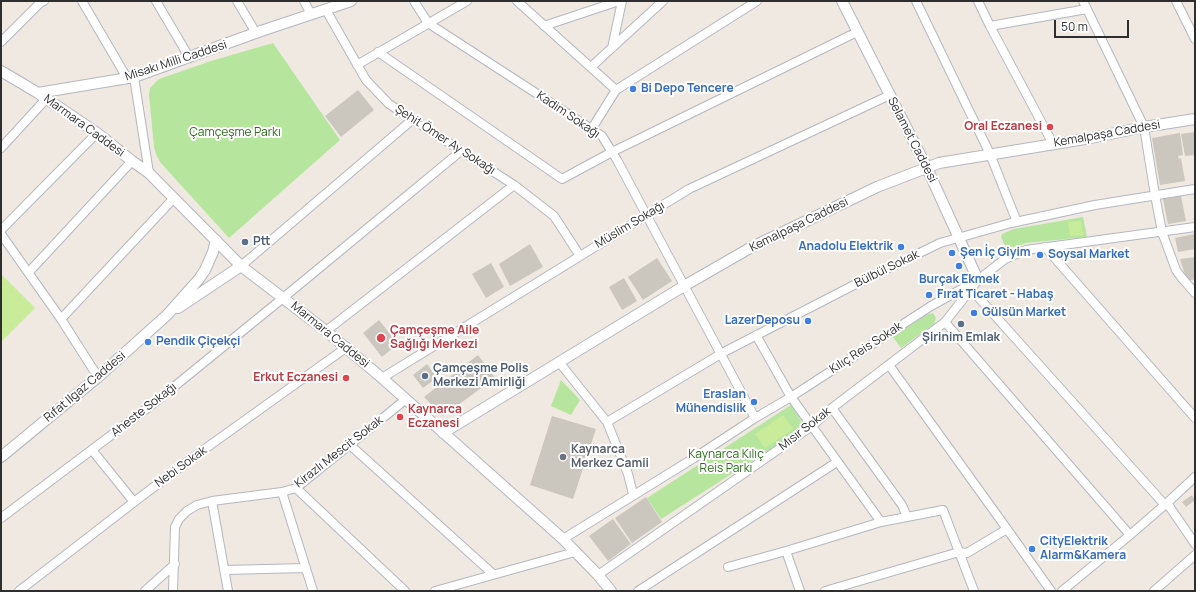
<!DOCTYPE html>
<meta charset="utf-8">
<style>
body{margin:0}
#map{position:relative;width:1196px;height:592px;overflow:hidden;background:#efe9e1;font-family:Manrope,sans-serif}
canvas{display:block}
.frame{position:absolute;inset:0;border:2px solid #2e2e2e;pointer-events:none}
.scale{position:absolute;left:1054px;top:20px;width:75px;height:18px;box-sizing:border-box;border:2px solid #2e2e2e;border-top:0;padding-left:5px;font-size:12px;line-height:14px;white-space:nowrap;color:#2e2e2e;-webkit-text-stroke:3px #fff;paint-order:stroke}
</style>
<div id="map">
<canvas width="1196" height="592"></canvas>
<div class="frame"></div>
<div class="scale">50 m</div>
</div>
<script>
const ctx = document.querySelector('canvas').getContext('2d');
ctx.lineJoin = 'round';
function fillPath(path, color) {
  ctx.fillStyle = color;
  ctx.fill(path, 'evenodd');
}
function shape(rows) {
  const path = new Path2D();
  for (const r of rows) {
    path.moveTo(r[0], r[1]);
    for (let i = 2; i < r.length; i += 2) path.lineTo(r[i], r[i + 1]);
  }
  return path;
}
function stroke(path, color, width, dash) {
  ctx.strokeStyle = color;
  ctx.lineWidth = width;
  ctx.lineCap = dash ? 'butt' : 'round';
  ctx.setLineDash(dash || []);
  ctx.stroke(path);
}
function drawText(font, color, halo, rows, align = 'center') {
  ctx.font = font + ' Manrope,sans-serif';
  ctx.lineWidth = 4;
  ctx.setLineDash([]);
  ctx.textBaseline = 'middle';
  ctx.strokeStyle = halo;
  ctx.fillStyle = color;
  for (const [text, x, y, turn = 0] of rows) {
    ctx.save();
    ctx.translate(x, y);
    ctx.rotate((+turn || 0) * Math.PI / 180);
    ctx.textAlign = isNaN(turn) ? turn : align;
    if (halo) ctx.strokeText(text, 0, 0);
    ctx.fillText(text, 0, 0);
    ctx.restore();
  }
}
const green = shape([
 [273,43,340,140,229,238,160,162,156,154,154,147,149,94,150,88,159,79,211,61],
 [1083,217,1087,237,1026,243,1016,247,1010,248,1005,246,1001,237,1002,234,1014,229],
 [933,313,936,318,934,324,901,348,893,337,926,315],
 [561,380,580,400,571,415,551,406],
 [791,405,805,427,661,519,647,498]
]);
const pitch = shape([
 [1081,221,1083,235,1070,236,1068,222],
 [1,274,35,308,1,342],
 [783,415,793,429,765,448,755,434]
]);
const building = shape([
 [358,90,374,110,341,137,325,116],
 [1195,132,1195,155,1185,156,1181,134],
 [1180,133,1183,155,1178,156,1179,159,1181,158,1185,181,1160,185,1152,138],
 [1181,196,1186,221,1168,224,1163,199],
 [1195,234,1195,249,1178,252,1175,238],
 [530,244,543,267,510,286,499,264],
 [1195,257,1195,279,1187,281,1180,259],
 [657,258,672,281,643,300,628,277],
 [491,263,504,287,486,298,472,274],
 [624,278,637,301,622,310,609,287],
 [379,320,398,344,382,357,363,333],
 [478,355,495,378,443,416,424,397],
 [427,364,437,378,423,388,413,375],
 [552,416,596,429,573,499,530,485],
 [1192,495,1195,500,1186,507,1182,502],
 [646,497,662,522,632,543,615,518],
 [613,519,631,544,608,561,589,536]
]);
const minor = shape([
 [82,1,127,78],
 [156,1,189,57],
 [237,1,256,33],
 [304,1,311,14],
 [414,1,428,23,602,136,617,160,755,418],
 [517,1,616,90],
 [916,1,990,154,1017,222],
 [978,1,990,26,1053,144],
 [1083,1,1144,127,1155,195,1162,232,1176,270,1181,277,1195,293],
 [1176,1,1195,39],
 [326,10,366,80,389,104,514,185,554,216,580,256],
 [544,26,619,1],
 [990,26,1087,9],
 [1,42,40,3,44,1],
 [612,48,622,1],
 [378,52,562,179,612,152,857,32],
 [357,65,467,1],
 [591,67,663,1],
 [134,77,149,173],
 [591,130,616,90,757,1],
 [1,148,46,99],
 [1,230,97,133],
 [1,234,61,319,98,377],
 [1045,247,1195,418],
 [241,266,412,120],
 [29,272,132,161],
 [971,289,1165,505],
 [61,319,174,198],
 [945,322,1130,535],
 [326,331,514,185],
 [756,335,791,397,881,522],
 [559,362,607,422,628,474,633,494],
 [889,365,1007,529,1051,591],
 [382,378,689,189,890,95],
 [832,408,902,505,907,517],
 [607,422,724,352,854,285,940,243,1011,223,1095,205,1195,189],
 [350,445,493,574],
 [92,450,134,502],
 [296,488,405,591],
 [282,492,313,591],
 [212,501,228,591],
 [1167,503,1195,544],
 [1,518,154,403,283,298,461,151],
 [563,539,694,458,755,418,791,397,931,306,978,280,1005,259,1026,250,1195,227],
 [786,551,800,591],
 [728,567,786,551,881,522,943,510,974,591],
 [224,570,306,568],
 [598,575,812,426,832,408,945,322,975,284],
 [19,591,134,502,195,456,347,347],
 [145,591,175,564],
 [173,591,175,527,179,519,187,511,197,505,212,501,282,492,296,488,405,400],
 [435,591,575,552],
 [638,591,837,462],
 [825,591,959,552,967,553,1007,529],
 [1062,591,1130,535,1167,503,1195,477],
 [1154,591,1195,555]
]);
const tertiary = shape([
 [842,1,927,168,978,280],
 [1,71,38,93,97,133,132,161,149,173,241,266,326,331,382,378,563,539,598,575,611,591],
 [38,93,134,77,261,31,351,1],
 [178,308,241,266],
 [443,433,684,286,750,248,877,187,939,163,1091,138,1144,127,1195,119],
 [1,457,98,377,167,315,199,279,205,270,213,252,216,240]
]);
const markers = [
 [633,89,4,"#3f7fe0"],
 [1050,127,4,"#e0444e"],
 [245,242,4,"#5c6f8a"],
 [901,247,4,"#3f7fe0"],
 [952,253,4,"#3f7fe0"],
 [1040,255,4,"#3f7fe0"],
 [959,266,4,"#3f7fe0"],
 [929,295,4,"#3f7fe0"],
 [974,313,4,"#3f7fe0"],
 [808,321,4,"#3f7fe0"],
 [961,324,4,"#5c6f8a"],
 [381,338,5,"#e0444e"],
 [148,342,4,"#3f7fe0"],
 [425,376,4,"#5c6f8a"],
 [346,378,4,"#e0444e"],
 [754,402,4,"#3f7fe0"],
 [400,417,4,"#e0444e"],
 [563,457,4,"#6b7280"],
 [1032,549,4,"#3f7fe0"]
];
const streetNames = [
 ["Misakı Milli Caddesi",176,61,-18],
 ["Kadim Sokağı",568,115,34],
 ["Marmara Caddesi",84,126,36],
 ["Kemalpaşa Caddesi",1107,134,-10],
 ["Şehit Ömer Ay Sokağı",445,140,33],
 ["Selamet Caddesi",912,140,63],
 ["Müslim Sokağı",630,225,-31],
 ["Kemalpaşa Caddesi",799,225,-26],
 ["Bülbül Sokak",887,269,-26],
 ["Marmara Caddesi",330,335,39],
 ["Kılıç Reis Sokak",866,348,-33],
 ["Rıfat Ilgaz Caddesi",85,387,-40],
 ["Aheste Sokağı",144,410,-38],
 ["Mısır Sokak",805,429,-38],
 ["Kirazlı Mescit Sokak",339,452,-38],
 ["Nebi Sokak",181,467,-36]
];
const shopNames = [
 ["Bi Depo Tencere",641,89],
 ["Anadolu Elektrik",893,247,"right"],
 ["Şen İç Giyim",960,253],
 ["Soysal Market",1048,255],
 ["Burçak Ekmek",959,280,"center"],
 ["Fırat Ticaret - Habaş",937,295],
 ["Gülsün Market",982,313],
 ["LazerDeposu",800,321,"right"],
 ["Pendik Çiçekçi",156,342],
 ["Eraslan",746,395,"right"],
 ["Mühendislik",746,409,"right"],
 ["CityElektrik",1040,542],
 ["Alarm&Kamera",1040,556]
];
const healthNames = [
 ["Oral Eczanesi",1042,127],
 ["Çamçeşme Aile",390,331,"left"],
 ["Sağlığı Merkezi",390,345,"left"],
 ["Erkut Eczanesi",338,378],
 ["Kaynarca",408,410,"left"],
 ["Eczanesi",408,424,"left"]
];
const parkNames = [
 ["Çamçeşme Parkı",235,133],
 ["Kaynarca Kılıç",726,455],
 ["Reis Parkı",726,469]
];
const serviceNames = [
 ["Ptt",253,242],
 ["Şirinim Emlak",961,338,"center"],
 ["Çamçeşme Polis",433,369],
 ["Merkezi Amirliği",433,383]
];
const worshipNames = [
 ["Kaynarca",571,450],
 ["Merkez Camii",571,464]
];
fillPath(green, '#b6e59e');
fillPath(pitch, '#c9ec9a');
fillPath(building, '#cbc7bf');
stroke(minor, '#b4b7c1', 10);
stroke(tertiary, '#b4b7c1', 12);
stroke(minor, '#fff', 8);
stroke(tertiary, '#fff', 10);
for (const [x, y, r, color] of markers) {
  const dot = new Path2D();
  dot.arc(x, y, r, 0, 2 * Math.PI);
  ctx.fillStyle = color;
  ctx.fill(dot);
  stroke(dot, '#fff', 1.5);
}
drawText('12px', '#2e2e2e', '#fff', streetNames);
drawText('bold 12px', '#366cbe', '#fff', shopNames, 'left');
drawText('bold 12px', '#be3a42', '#fff', healthNames, 'right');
drawText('12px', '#2c6e1b', '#fff', parkNames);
drawText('bold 12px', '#4e5e75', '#fff', serviceNames, 'left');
drawText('bold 12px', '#5b616d', '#fff', worshipNames, 'left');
</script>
